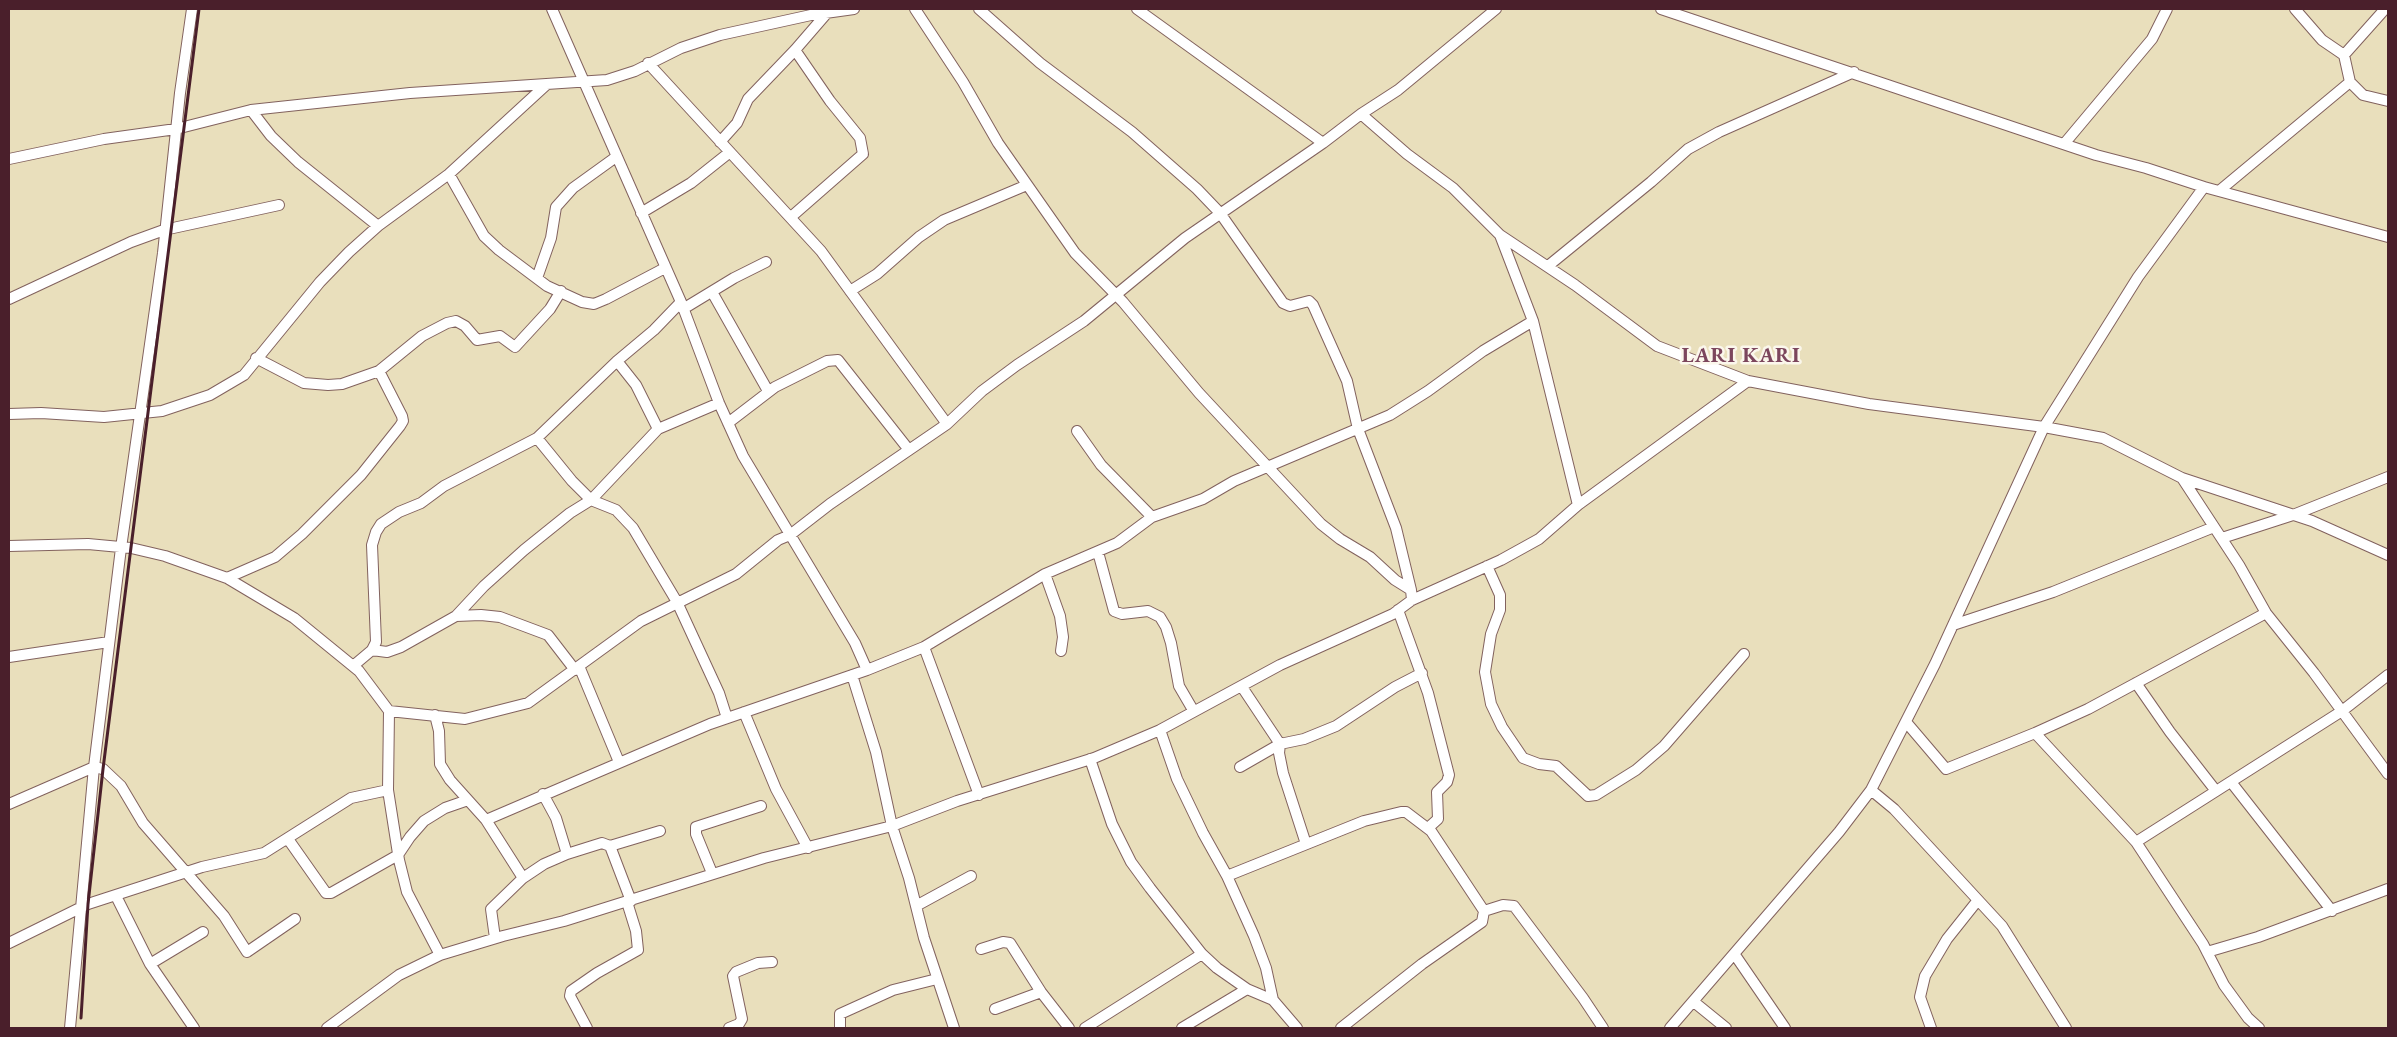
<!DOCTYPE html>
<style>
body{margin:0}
#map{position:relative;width:2397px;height:1037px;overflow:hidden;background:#e9dfbc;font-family:"EB Garamond",serif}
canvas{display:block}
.frame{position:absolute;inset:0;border:10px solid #4a1f2b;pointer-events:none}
</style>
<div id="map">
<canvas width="2397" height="1037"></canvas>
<div class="frame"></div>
</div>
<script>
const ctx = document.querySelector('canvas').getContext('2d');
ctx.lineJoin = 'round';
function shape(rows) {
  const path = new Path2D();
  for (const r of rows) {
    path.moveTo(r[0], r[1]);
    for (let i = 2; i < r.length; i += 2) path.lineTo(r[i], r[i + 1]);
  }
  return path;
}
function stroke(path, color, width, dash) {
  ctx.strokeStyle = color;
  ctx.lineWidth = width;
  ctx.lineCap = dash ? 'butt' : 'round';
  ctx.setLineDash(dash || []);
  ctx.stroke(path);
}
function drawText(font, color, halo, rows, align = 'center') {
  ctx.font = font + ' "EB Garamond",serif';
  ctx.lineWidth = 5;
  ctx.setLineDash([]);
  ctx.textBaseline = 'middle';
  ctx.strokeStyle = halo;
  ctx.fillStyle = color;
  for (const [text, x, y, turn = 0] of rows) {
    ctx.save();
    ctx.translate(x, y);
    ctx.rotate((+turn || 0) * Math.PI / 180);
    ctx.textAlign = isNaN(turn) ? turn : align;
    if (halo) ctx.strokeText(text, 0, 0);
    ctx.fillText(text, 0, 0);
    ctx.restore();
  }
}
const minor = shape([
 [552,9,681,302,719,403,743,456,855,643,867,670],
 [915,9,963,82,998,143,1075,253,1123,302,1199,393,1321,524,1340,539,1370,557,1395,580,1411,590,1412,600],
 [979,9,1040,63,1132,132,1197,189,1220,213,1283,303,1290,306,1309,301,1313,305,1347,381,1358,429,1396,528,1411,590],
 [1137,9,1323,143],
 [1661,9,2096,155,2146,168,2204,187,2388,237],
 [2295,9,2322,40,2344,55],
 [2385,9,2344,55,2350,82,2363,95,2388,101],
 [648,63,821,251,947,424],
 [251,110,271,136,298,162,378,226],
 [1361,114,1407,154,1453,188,1500,235,1575,285,1657,346,1748,381,1869,404,2044,427,2103,438,2182,478,2312,521,2388,555],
 [720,142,737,123,748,99,795,50,827,13,827,10],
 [2064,144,2152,39,2167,9],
 [9,159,104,139,176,129,251,110,410,93,607,80,635,71,681,48,720,35,811,15,854,9],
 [449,174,484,236,499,250,547,286,582,302,594,304,606,299,665,268],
 [2219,191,2350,82],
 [641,213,691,183,730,152],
 [791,217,863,154,860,138,830,101,795,50],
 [1500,235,1533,321,1578,505],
 [1548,266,1651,182,1688,149,1719,132,1854,72],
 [537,278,551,238,556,207,573,188,616,157],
 [850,291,877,274,919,237,944,220,1027,185],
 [712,292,768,391],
 [9,299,131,242,164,230,279,205],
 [683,309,734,278,766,262],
 [256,358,304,383,328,385,342,384,379,371,422,336,447,323,456,321,465,326,477,340,500,336,515,347,550,309,561,291],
 [617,361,636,385,658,429],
 [9,414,41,413,104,417,162,411,210,395,244,375,320,282,349,252,378,226,449,174,546,85],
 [728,423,775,387,827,361,838,360,909,450],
 [1077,431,1101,465,1152,517],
 [537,438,572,481,591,500,616,510,633,528,677,602,719,693,727,718],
 [2182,478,2239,565,2266,613,2314,673,2388,774],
 [2222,538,2293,515,2388,477],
 [9,546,88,544,131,548,165,556,227,578,294,618,359,671,389,711,388,790,399,860,407,892,440,955],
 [1098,552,1114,611,1122,614,1148,611,1160,617,1166,627,1171,643,1179,686,1193,710],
 [1487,566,1500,595,1500,610,1491,634,1485,672,1491,704,1502,727,1523,758,1539,764,1556,766,1588,796,1596,795,1636,770,1664,746,1744,654],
 [1045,574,1060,616,1063,637,1061,651],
 [227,578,275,557,302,534,361,475,400,426,403,421,402,416,379,371],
 [1398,610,1428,693,1449,775,1447,782,1437,792,1438,819,1428,828],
 [456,616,484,586,524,550,570,513,591,500,658,429,719,403],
 [1953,625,2053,592,2214,527],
 [924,647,979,795],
 [372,650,387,652,401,647,456,616,481,615,500,617,548,635,575,670],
 [9,657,109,642],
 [353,666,372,650,376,642,372,545,376,532,381,524,399,512,421,503,444,486,537,438,617,361,654,330,681,302],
 [579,666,619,762],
 [852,675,876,752,892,826,909,878,924,938,954,1028],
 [2136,683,2170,732,2216,791],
 [1242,687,1280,744,1279,753,1283,773,1306,844],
 [389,711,465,719,528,703,641,621,736,574,778,540,790,535,830,504,947,424,982,391,1017,365,1084,321,1185,238,1323,143,1361,114,1398,90,1496,9],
 [744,712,776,789,808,848],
 [435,715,439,731,440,764,450,780,486,820,523,878],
 [1906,722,1946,769,2035,733,2088,709,2266,613],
 [1160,730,1177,779,1203,833,1227,876,1254,936,1266,968,1273,1000,1297,1028],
 [2035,733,2136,842,2203,944,2224,985,2248,1018,2259,1028],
 [1090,759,1112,824,1131,862,1150,888,1202,954,1217,968,1247,989,1273,1000],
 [1240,767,1280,744,1304,739,1336,726,1395,687,1422,673],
 [2231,782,2332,911],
 [1871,790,1894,809,2002,926,2066,1028],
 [543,794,556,818,567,854],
 [9,804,94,767,103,769,121,786,143,823,224,916,247,952,295,919],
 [486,820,710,724,867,670,924,647,1045,574,1117,543,1152,517,1203,499,1234,481,1390,415,1428,391,1483,351,1533,321],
 [288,839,326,893,331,893,398,855,410,837,424,821,445,808,468,800],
 [2136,842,2342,711,2388,675],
 [610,846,660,831],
 [712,873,696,834,696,827,761,806],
 [1227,876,1364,821,1401,812,1406,812,1431,831,1484,911,1482,922,1422,964,1341,1028],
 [116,896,150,964,194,1028],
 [916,906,971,876],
 [1484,911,1503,905,1514,906,1583,998,1603,1028],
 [495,938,491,909,523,878,544,864,567,854,602,843,610,846,631,901],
 [9,943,88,904,202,867,264,853,351,798,388,790],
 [981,949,1003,942,1010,943,1041,992,1069,1028],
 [2207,952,2258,937,2388,889],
 [1735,955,1785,1028],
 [150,964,203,932],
 [1694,1002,1726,1028],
 [995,1009,1041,992],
 [70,1028,94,767,121,548,163,253,180,93,192,9],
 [327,1028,399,975,440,955,503,936,564,921,764,858,892,826,957,801,1094,758,1160,730,1280,665,1393,614,1412,600,1501,560,1539,539,1578,505,1748,381],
 [587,1028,570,996,571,991,597,973,638,950,636,931,627,902],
 [729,1028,739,1024,742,1019,733,976,736,972,758,963,772,962],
 [840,1028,840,1014,893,990,937,979],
 [1085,1028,1202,954],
 [1182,1028,1247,989],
 [1670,1028,1839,832,1871,790,1935,664,2044,427,2138,277,2204,187],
 [1931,1028,1920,997,1925,976,1947,939,1978,900]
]);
const rail = shape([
 [81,1018,88,904,103,769,199,9]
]);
const districtNames = [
 ["LARI KARI",1741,356]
];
stroke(minor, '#82625e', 12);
stroke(minor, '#fff', 10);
stroke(rail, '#4a1f2b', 3);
ctx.letterSpacing = '1px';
drawText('bold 21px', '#7c465d', '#fbf7ec', districtNames);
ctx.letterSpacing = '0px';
</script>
